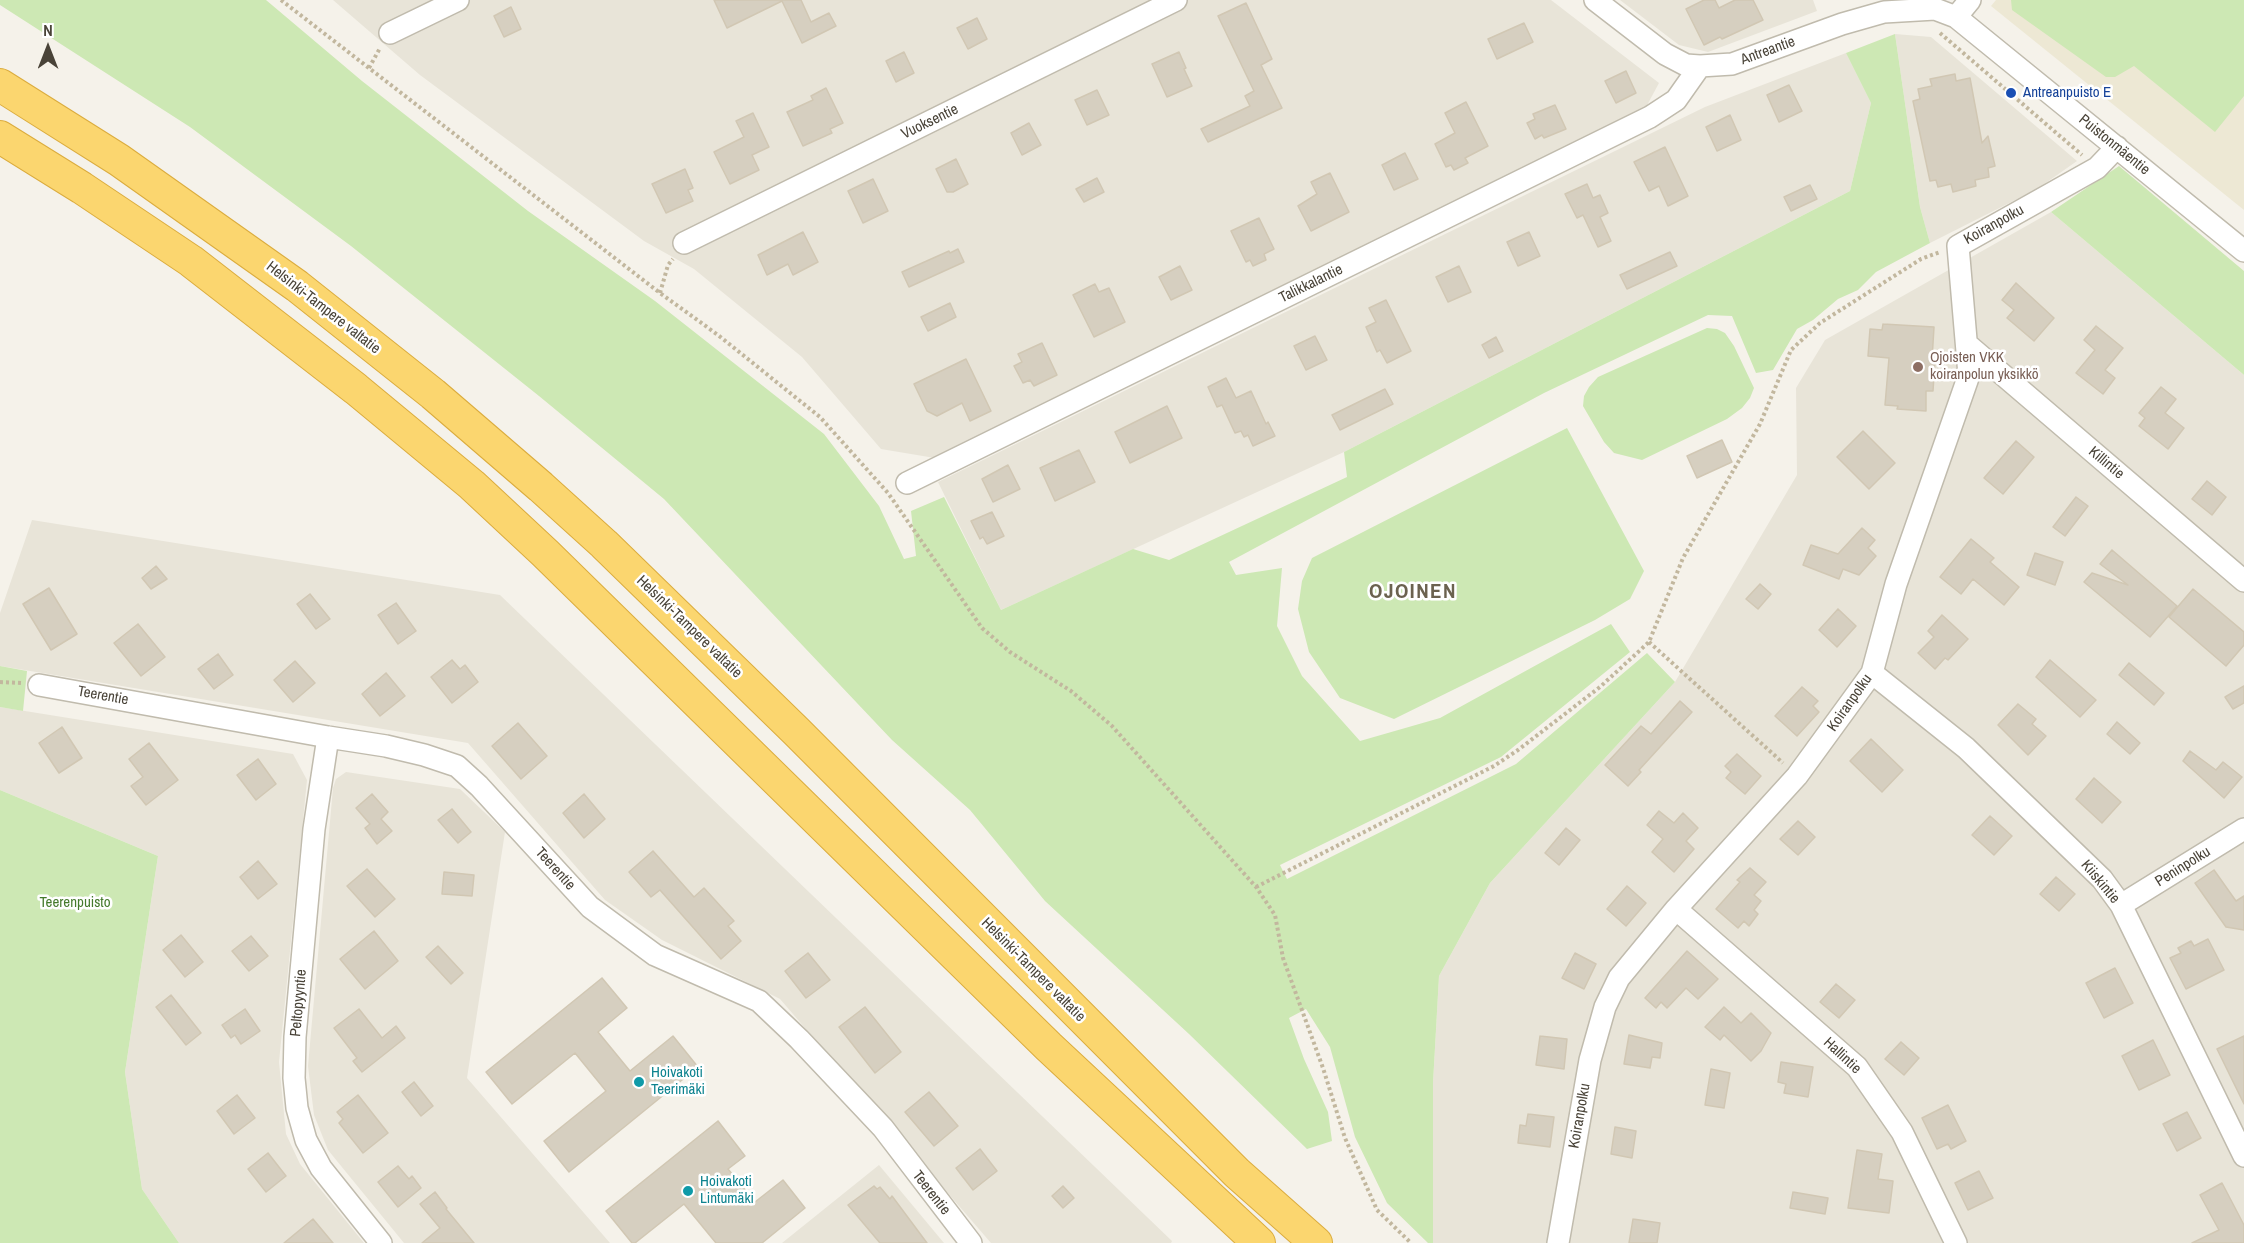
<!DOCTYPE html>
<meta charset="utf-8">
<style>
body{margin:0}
#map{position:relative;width:2244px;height:1243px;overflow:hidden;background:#f5f2ea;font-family:"Archivo Narrow",sans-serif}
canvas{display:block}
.north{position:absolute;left:18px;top:18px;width:60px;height:60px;-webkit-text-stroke:4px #fff;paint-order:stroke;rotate:0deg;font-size:16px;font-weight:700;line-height:24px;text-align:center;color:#494338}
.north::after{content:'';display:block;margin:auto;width:21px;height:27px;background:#494338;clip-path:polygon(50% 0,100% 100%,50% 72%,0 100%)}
</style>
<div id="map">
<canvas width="2244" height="1243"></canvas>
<div class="north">N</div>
</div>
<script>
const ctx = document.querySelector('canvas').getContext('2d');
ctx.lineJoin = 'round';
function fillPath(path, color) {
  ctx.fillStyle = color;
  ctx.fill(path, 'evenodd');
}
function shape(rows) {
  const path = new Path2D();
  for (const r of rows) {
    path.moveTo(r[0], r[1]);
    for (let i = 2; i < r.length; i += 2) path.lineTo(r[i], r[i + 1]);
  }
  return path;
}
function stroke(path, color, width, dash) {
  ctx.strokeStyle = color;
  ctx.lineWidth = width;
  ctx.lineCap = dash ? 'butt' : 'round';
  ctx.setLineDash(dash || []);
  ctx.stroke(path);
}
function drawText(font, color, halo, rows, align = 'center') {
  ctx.font = font + ' "Archivo Narrow",sans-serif';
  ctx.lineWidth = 5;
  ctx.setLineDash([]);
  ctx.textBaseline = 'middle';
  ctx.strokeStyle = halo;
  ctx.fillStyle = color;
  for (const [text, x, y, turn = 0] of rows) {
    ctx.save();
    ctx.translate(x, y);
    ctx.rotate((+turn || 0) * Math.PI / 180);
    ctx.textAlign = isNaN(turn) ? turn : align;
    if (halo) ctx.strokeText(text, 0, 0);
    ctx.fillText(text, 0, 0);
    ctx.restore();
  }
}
const residential = shape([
 [333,0,1551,0,1659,83,1645,109,935,458,881,449,802,357,694,269,644,241,420,75],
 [1620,0,1813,0,1817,11,1708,52,1679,45],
 [1895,34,1931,37,2077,161,2037,189,1930,243,1920,207],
 [1846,53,1871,103,1850,191,1344,452,1001,610,938,482,1705,107],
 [2051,212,2244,375,2244,1243,1433,1243,1433,1083,1439,976,1490,883,1675,682,1797,475,1796,388,1825,340],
 [32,520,500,595,1172,1241,1171,1243,991,1243,780,999,662,940,605,900,468,743,0,666,0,613],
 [0,707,293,754,307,780,279,1062,286,1134,300,1164,364,1243,179,1243,142,1189,125,1072,158,856,0,790],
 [346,772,460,789,505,832,467,1078,610,1243,404,1243,328,1150,314,1115,308,1066,333,788,336,779],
 [879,1165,944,1243,782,1243]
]);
const education = shape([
 [1996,0,2244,0,2244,210,1991,6]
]);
const green = shape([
 [0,0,266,0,362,81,528,211,655,301,824,434,879,506,904,559,916,556,911,511,944,497,1001,610,1133,549,1169,560,1347,477,1344,452,1850,191,1871,103,1846,53,1895,34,1920,207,1930,243,1876,272,1858,290,1838,299,1813,320,1797,329,1773,370,1756,373,1732,316,1708,315,1544,393,1229,562,1236,575,1282,568,1277,626,1302,676,1360,741,1440,718,1611,624,1630,652,1501,757,1280,865,1287,879,1516,764,1647,653,1675,682,1490,883,1439,976,1433,1083,1433,1243,1428,1243,1387,1203,1355,1137,1330,1047,1306,1009,1289,1018,1304,1059,1328,1112,1332,1141,1307,1149,1189,1034,1045,901,970,810,892,740,664,499,539,396,351,246,190,127,0,5],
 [2011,0,2244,0,2244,96,2215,132,2134,66,2115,77,2106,77,2012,10],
 [2119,166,2244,271,2244,375,2051,212],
 [1707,328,1717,329,1725,333,1734,346,1754,388,1750,398,1742,408,1727,419,1642,460,1614,453,1604,442,1583,406,1584,396,1589,387,1598,377],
 [1567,428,1644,571,1630,599,1595,620,1394,719,1340,698,1309,652,1298,609,1302,581,1312,558],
 [0,666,27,671,23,711,0,707],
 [0,790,158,856,125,1072,142,1189,179,1243,0,1243]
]);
const building = shape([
 [714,0,801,0,811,22,829,13,836,26,802,43,782,1,727,28,714,0],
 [1704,0,1715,0,1719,8,1735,0,1753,0,1763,20,1722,39,1720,37,1704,45,1686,9,1704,0],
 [1246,3,1272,59,1261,65,1282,108,1208,142,1201,129,1250,106,1245,96,1254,91,1218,16,1246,3],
 [511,7,521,29,504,37,494,16,511,7],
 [977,18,987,39,968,49,957,28,977,18],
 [1524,23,1533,42,1497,59,1488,39,1524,23],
 [904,52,914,73,896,82,886,61,904,52],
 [1179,52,1186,68,1184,69,1192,86,1167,97,1152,64,1179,52],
 [1626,71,1636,93,1616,103,1605,81,1626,71],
 [1955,74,1956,81,1970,78,1982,143,1988,136,1995,166,1988,168,1989,177,1975,180,1976,186,1953,192,1951,184,1938,187,1936,180,1930,181,1913,101,1920,99,1918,89,1932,86,1930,79,1955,74],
 [1789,85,1802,111,1779,122,1767,95,1789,85],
 [826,88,843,123,830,129,832,133,803,146,787,112,813,100,811,96,826,88],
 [1097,90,1109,115,1087,125,1075,100,1097,90],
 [1466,102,1488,146,1465,158,1468,163,1454,170,1451,165,1446,167,1435,144,1455,133,1445,113,1466,102],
 [1555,105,1566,129,1544,138,1542,135,1535,139,1527,123,1535,119,1533,114,1555,105],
 [753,113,769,147,752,155,759,170,730,184,714,152,744,137,736,121,753,113],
 [1730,115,1741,140,1717,151,1706,127,1730,115],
 [1029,123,1041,145,1022,155,1011,133,1029,123],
 [1665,147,1688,196,1668,206,1659,186,1649,191,1634,162,1665,147],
 [1405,153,1418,179,1394,190,1382,165,1405,153],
 [956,159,968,184,953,192,947,192,936,169,956,159],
 [685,169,693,188,688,190,693,201,666,213,652,184,685,169],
 [1330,173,1349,212,1311,231,1298,206,1317,194,1311,182,1330,173],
 [1097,178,1104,192,1084,202,1076,189,1097,178],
 [873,179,888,211,863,223,848,191,873,179],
 [1587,184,1593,198,1600,195,1608,213,1600,217,1611,241,1598,247,1583,215,1577,218,1565,194,1587,184],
 [1810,185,1817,199,1791,211,1784,197,1810,185],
 [1259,218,1274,249,1264,254,1266,260,1253,266,1250,260,1246,262,1231,231,1259,218],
 [803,232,818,262,793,275,788,264,767,275,758,255,803,232],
 [1529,232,1540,256,1518,266,1507,242,1529,232],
 [958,249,964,262,909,287,902,272,949,251,950,253,958,249],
 [1670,252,1677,266,1627,289,1620,275,1670,252],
 [1180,266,1192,290,1171,300,1159,277,1180,266],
 [1459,266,1471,292,1448,302,1436,277,1459,266],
 [2016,283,2054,318,2034,341,2007,318,2014,310,2002,300,2016,283],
 [1095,284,1099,292,1109,288,1125,322,1094,337,1073,295,1095,284],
 [1386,300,1411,351,1387,363,1380,350,1377,352,1366,327,1376,322,1369,308,1386,300],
 [950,303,956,317,928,331,921,317,950,303],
 [1883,324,1934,327,1932,360,1935,360,1933,391,1926,391,1926,411,1897,409,1898,406,1885,405,1889,358,1868,356,1870,329,1882,330,1883,324],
 [2096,326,2123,348,2105,370,2115,378,2103,394,2076,373,2095,350,2084,340,2096,326],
 [1315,336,1327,360,1306,370,1294,346,1315,336],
 [1496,337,1503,351,1489,358,1482,345,1496,337],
 [1042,343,1057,375,1034,386,1030,380,1023,383,1014,366,1022,362,1018,354,1042,343],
 [966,359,991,411,970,421,962,403,937,416,927,411,914,384,966,359],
 [1226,378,1236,398,1251,391,1266,424,1268,422,1275,436,1253,446,1248,435,1244,437,1241,431,1235,433,1222,405,1217,407,1208,387,1226,378],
 [2161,387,2176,399,2165,413,2184,428,2168,449,2139,426,2145,418,2139,413,2161,387],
 [1385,389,1393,404,1340,430,1332,415,1385,389],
 [1167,406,1182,438,1130,463,1115,432,1167,406],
 [1863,431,1895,463,1869,489,1837,457,1863,431],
 [1722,440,1732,462,1697,478,1687,456,1722,440],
 [2016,441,2034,457,2003,494,1984,478,2016,441],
 [1079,450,1095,482,1055,501,1040,468,1079,450],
 [1008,465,1020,489,993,502,982,479,1008,465],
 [2207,481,2226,497,2212,515,2192,499,2207,481],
 [2076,497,2088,506,2065,536,2053,527,2076,497],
 [992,512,1004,536,987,544,983,537,980,539,971,521,992,512],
 [1862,528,1875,540,1868,548,1876,556,1859,575,1843,569,1839,579,1803,565,1811,545,1838,554,1862,528],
 [1971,539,1994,558,1990,562,2019,587,2004,605,1973,579,1961,594,1940,577,1971,539],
 [2112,550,2177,606,2150,637,2084,582,2092,573,2128,585,2100,564,2112,550],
 [2035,553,2063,562,2055,585,2027,575,2035,553],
 [156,566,167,579,151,589,142,578,156,566],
 [1760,584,1771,594,1758,609,1746,599,1760,584],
 [49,588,77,634,51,650,23,604,49,588],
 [2193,589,2244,632,2244,645,2226,666,2169,617,2193,589],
 [310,594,330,619,316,629,297,604,310,594],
 [396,603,416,631,398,644,378,615,396,603],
 [1838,609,1856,626,1837,647,1819,630,1838,609],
 [1942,615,1968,639,1948,660,1945,658,1935,669,1918,653,1934,637,1928,631,1942,615],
 [138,624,165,657,141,676,114,643,138,624],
 [218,654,233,675,214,689,198,669,218,654],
 [452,660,460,669,465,665,478,682,452,703,431,677,452,660],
 [2050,660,2096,700,2080,717,2036,677,2050,660],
 [295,661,315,683,293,702,274,680,295,661],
 [2129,663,2164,693,2154,705,2119,675,2129,663],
 [386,673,405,696,380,716,362,694,386,673],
 [2244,686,2244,703,2233,709,2225,697,2244,686],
 [1802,687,1818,701,1813,706,1819,712,1797,736,1775,716,1802,687],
 [1680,701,1692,712,1639,770,1641,772,1628,786,1605,765,1641,726,1651,734,1680,701],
 [2018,704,2036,719,2032,724,2046,736,2028,755,1998,725,2018,704],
 [2117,722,2140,743,2130,754,2107,734,2117,722],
 [518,723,547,756,521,779,492,746,518,723],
 [62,727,82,758,59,773,39,743,62,727],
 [1871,739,1903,770,1882,792,1850,761,1871,739],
 [149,743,178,780,146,805,131,786,143,777,129,759,149,743],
 [2190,751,2216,770,2223,762,2242,777,2224,798,2183,761,2190,751],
 [1737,754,1761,776,1745,794,1726,778,1731,772,1725,766,1737,754],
 [258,759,276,784,256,800,237,775,258,759],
 [2094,778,2121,802,2102,823,2076,799,2094,778],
 [372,794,388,812,381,819,392,831,377,844,365,828,370,824,356,808,372,794],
 [584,794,605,819,584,838,563,813,584,794],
 [452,809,471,832,458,843,438,820,452,809],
 [1659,811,1674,823,1683,813,1698,828,1686,841,1694,849,1674,872,1652,852,1663,839,1647,825,1659,811],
 [1990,816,2012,836,1994,855,1972,835,1990,816],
 [1798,821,1815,837,1798,855,1780,839,1798,821],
 [1566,828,1580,840,1559,865,1545,853,1566,828],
 [653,851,694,897,704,888,734,921,728,926,741,941,721,959,660,890,651,897,629,872,653,851],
 [258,861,277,884,258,899,240,877,258,861],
 [1750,868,1766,882,1754,895,1761,901,1754,910,1758,914,1749,926,1744,921,1738,928,1716,909,1740,882,1737,880,1750,868],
 [367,869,395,899,375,917,347,886,367,869],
 [2214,870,2236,901,2244,896,2244,930,2226,927,2195,883,2214,870],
 [444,872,474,875,472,896,442,894,444,872],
 [2056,877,2075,894,2059,911,2040,894,2056,877],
 [1627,886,1646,903,1626,926,1607,909,1627,886],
 [374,931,398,961,365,989,340,959,374,931],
 [181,935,203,962,185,977,163,950,181,935],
 [251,936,268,956,249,971,232,951,251,936],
 [2208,939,2224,970,2186,989,2170,958,2181,953,2178,948,2191,941,2194,946,2208,939],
 [438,946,463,973,451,984,426,957,438,946],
 [1687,951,1718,979,1698,999,1686,988,1667,1008,1661,1002,1656,1008,1645,998,1687,951],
 [808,953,830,980,806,998,785,971,808,953],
 [1575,953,1596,964,1584,989,1562,978,1575,953],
 [2115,968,2133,1003,2104,1018,2086,983,2115,968],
 [602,978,627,1008,598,1032,630,1071,673,1036,698,1067,569,1172,544,1141,606,1091,575,1053,512,1104,486,1072,602,978],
 [1836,984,1855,1000,1839,1018,1820,1002,1836,984],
 [171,995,201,1033,186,1045,156,1007,171,995],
 [865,1007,901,1052,875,1073,839,1027,865,1007],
 [1724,1007,1741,1023,1751,1013,1771,1033,1761,1051,1751,1061,1724,1035,1720,1040,1705,1027,1724,1007],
 [245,1009,260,1031,241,1044,235,1035,231,1038,222,1025,245,1009],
 [359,1009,382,1038,396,1026,405,1038,362,1072,353,1061,357,1058,334,1028,359,1009],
 [1629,1035,1662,1043,1660,1058,1652,1057,1650,1068,1624,1064,1629,1035],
 [1540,1036,1567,1039,1564,1069,1536,1065,1540,1036],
 [2244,1036,2244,1104,2217,1049,2244,1036],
 [2153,1040,2170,1075,2139,1090,2122,1056,2153,1040],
 [1901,1042,1919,1058,1904,1075,1885,1059,1901,1042],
 [1781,1062,1813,1067,1808,1097,1784,1093,1786,1084,1778,1082,1781,1062],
 [1711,1069,1730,1073,1724,1108,1705,1105,1711,1069],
 [414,1082,433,1106,421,1116,402,1092,414,1082],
 [929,1092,958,1126,934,1146,905,1112,929,1092],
 [237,1095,255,1118,234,1134,217,1111,237,1095],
 [358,1095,388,1133,363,1153,339,1123,343,1119,337,1112,358,1095],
 [1948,1105,1966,1141,1951,1149,1948,1144,1937,1149,1922,1118,1948,1105],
 [2187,1112,2201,1138,2177,1151,2163,1124,2187,1112],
 [1528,1114,1554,1117,1550,1147,1518,1143,1520,1125,1526,1126,1528,1114],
 [718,1121,745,1156,728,1169,755,1202,783,1180,805,1208,762,1243,716,1243,684,1204,635,1243,632,1243,606,1211,718,1121],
 [1615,1127,1636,1131,1632,1158,1611,1154,1615,1127],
 [980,1149,997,1171,973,1190,956,1168,980,1149],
 [1857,1150,1882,1154,1878,1179,1893,1181,1889,1213,1848,1208,1857,1150],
 [268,1153,286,1176,266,1192,248,1169,268,1153],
 [398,1166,409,1179,412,1176,421,1188,398,1207,378,1182,398,1166],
 [1979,1171,1993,1198,1968,1210,1955,1183,1979,1171],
 [2222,1183,2244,1225,2244,1243,2192,1243,2219,1230,2200,1195,2222,1183],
 [874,1186,877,1189,880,1187,890,1199,892,1196,927,1243,880,1243,848,1205,874,1186],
 [1063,1186,1074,1198,1063,1208,1052,1196,1063,1186],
 [435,1192,447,1208,446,1209,474,1243,422,1243,440,1228,420,1204,435,1192],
 [1793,1192,1828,1198,1825,1214,1790,1208,1793,1192],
 [313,1219,333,1243,284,1243,313,1219],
 [1633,1219,1660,1223,1657,1243,1629,1243,1633,1219]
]);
const path = shape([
 [281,0,660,293,718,335,820,417,888,493,982,628,1010,652,1071,691,1112,726,1256,887,1275,915,1283,958,1323,1068,1345,1138,1377,1210,1411,1243],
 [1940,33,2082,155],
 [369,68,380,48],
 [660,293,668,265,673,259],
 [1649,642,1783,763],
 [0,682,21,683],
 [1256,887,1494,766,1518,750,1600,687,1649,642,1683,558,1760,424,1791,350,1820,323,1921,259,1940,252]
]);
const minor = shape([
 [1595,0,1665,54,1686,65,1700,66,1732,64,1842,24,1884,12,1935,9,1956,17,2244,251],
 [1956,17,1970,0],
 [390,33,458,0],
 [684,243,1176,0],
 [1968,345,2244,581],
 [907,483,1650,117,1676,100,1700,66],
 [1872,673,1966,748,2102,879,2121,905,2244,1156],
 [39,685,328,737,386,746,424,755,457,766,479,786,590,907,655,955,759,1001,799,1039,883,1128,971,1243],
 [328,737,314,829,295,1037,294,1078,297,1108,306,1140,321,1168,381,1243],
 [2121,905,2244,829],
 [1676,909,1857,1067,1902,1132,1956,1243],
 [1558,1243,1590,1060,1605,1007,1619,978,1676,909,1797,776,1872,673,1896,584,1969,375,1958,246,2097,168,2117,147]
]);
const highway = shape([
 [0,85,119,160,297,286,433,394,541,487,604,544,796,731,1237,1173,1316,1243],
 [0,137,82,188,191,261,356,389,472,485,545,553,1049,1047,1259,1243]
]);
const markers = [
 [2011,93,6,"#1a4fb4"],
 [1918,367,6,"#8d6e63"],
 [639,1082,6,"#0f9aa8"],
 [688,1191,6,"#0f9aa8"]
];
const streetNames = [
 ["Antreantie",1768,51,-20],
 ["Vuoksentie",930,122,-26],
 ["Puistonmäentie",2114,145,39],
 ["Koiranpolku",1994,225,-29],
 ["Talikkalantie",1311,284,-26],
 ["Helsinki-Tampere valtatie",323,308,38],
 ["Killintie",2106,463,40],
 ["Helsinki-Tampere valtatie",689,627,44],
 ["Teerentie",103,696,10],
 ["Koiranpolku",1850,703,-55],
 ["Peninpolku",2183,867,-32],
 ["Teerentie",555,869,48],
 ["Kiiskintie",2100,882,50],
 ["Helsinki-Tampere valtatie",1033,970,45],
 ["Peltopyyntie",299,1003,-85],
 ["Hallintie",1842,1056,43],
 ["Koiranpolku",1580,1116,-80],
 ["Teerentie",931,1193,52]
];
const transitNames = [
 ["Antreanpuisto E",2023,93]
];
const educationNames = [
 ["Ojoisten VKK",1930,358],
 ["koiranpolun yksikkö",1930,375]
];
const parkNames = [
 ["Teerenpuisto",75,903]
];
const cultureNames = [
 ["Hoivakoti",651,1073],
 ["Teerimäki",651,1090],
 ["Hoivakoti",700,1182],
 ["Lintumäki",700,1199]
];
const districtNames = [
 ["OJOINEN",1413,592]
];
fillPath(residential, '#e8e4d8');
fillPath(education, '#ede8d4');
fillPath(green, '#cde8b4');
fillPath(building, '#d6cfc0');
stroke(building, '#d1c7b3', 1.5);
stroke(minor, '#c0bbad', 24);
stroke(highway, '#dbac3e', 34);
stroke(path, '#c2b79e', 4, [3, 3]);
stroke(minor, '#fff', 21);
stroke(highway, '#fbd66f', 32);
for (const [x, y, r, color] of markers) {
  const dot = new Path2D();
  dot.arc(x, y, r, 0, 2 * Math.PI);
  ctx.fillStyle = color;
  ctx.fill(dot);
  stroke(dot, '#fff', 2);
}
drawText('15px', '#494338', '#fff', streetNames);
drawText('15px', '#164399', '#fff', transitNames, 'left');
drawText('15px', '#785e54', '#fff', educationNames, 'left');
drawText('15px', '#447a2c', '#fff', parkNames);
drawText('15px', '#0d838f', '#fff', cultureNames, 'left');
ctx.letterSpacing = '1.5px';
drawText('bold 21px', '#6b624f', '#fff', districtNames);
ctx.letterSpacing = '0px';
</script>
